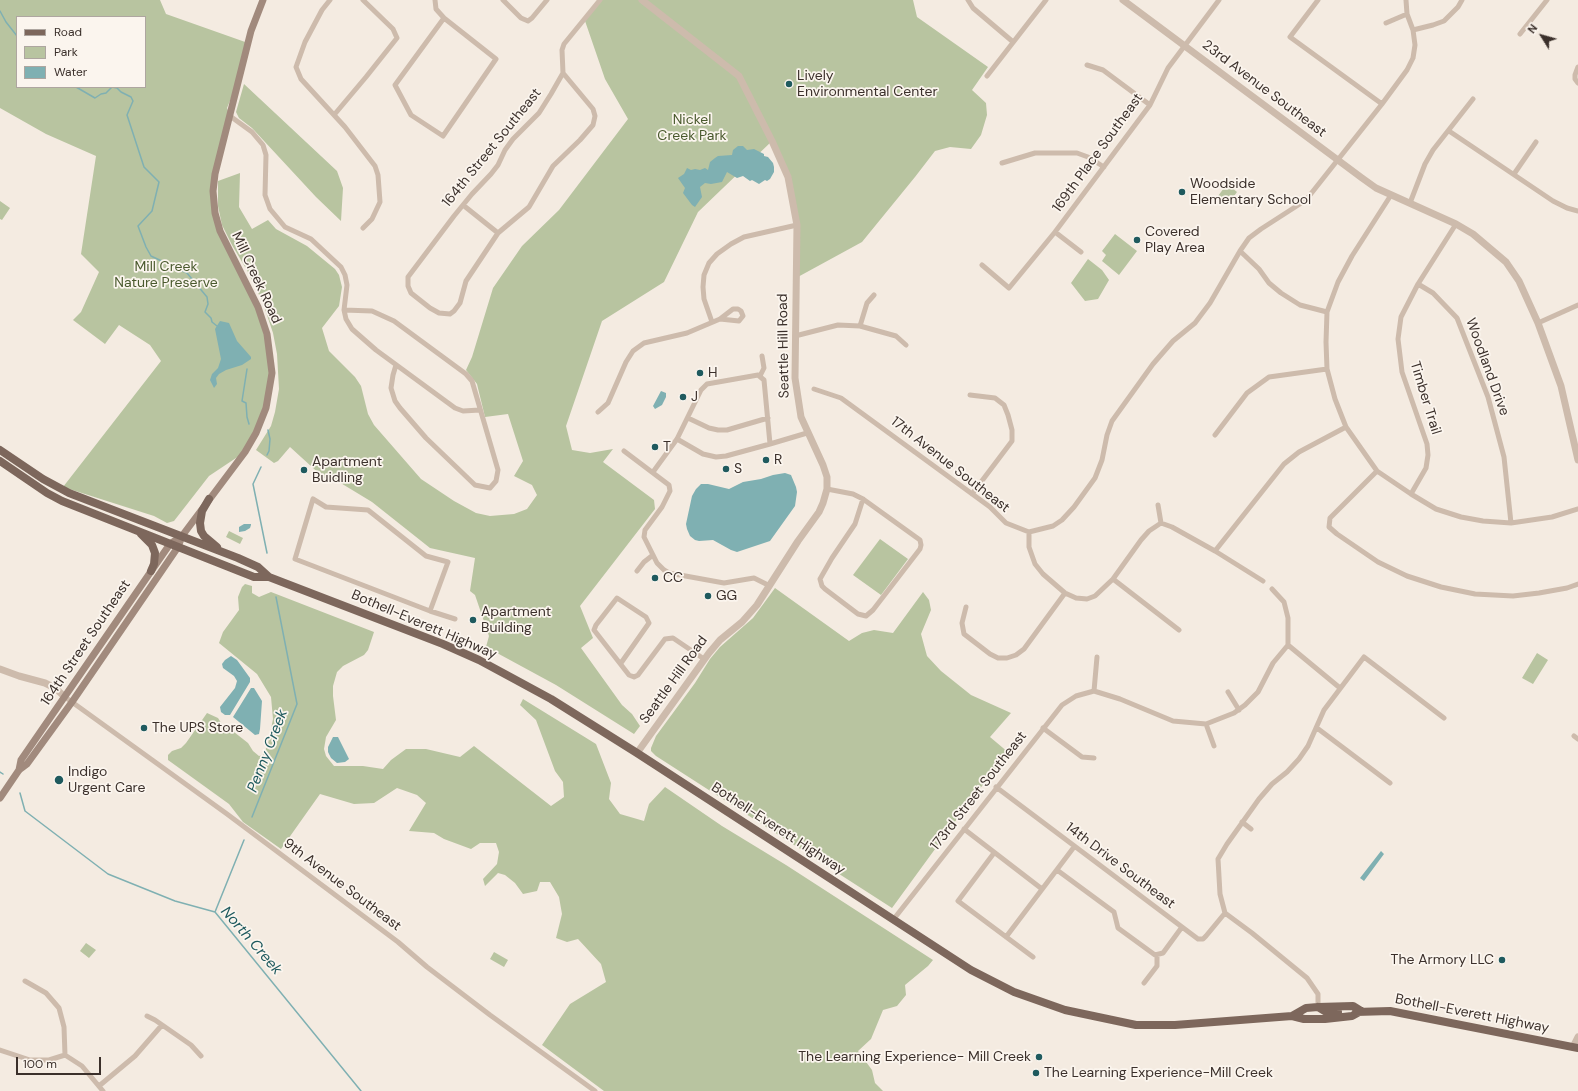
<!DOCTYPE html>
<style>
body{margin:0}
#map{position:relative;width:1578px;height:1091px;overflow:hidden;background:#f4ebe1;font-family:"DM Sans",sans-serif}
canvas{display:block}
.legend{position:absolute;left:16px;top:16px;width:130px;height:72px;box-sizing:border-box;background:#fbf5ee;border:1px solid #aea6a0;margin:0;padding:5px 7px;list-style:none;font-size:12px;color:#3b302b}
.legend li{display:flex;align-items:center;gap:8px;height:20px}
.legend b{width:20px;border:1px solid #aea6a0}
.north{position:absolute;left:1522px;top:16px;width:40px;height:40px;-webkit-text-stroke:3px #fbf5ee;paint-order:stroke;rotate:307deg;font-size:11px;font-weight:700;line-height:16px;text-align:center;color:#3b302b}
.north::after{content:'';display:block;margin:auto;width:14px;height:18px;background:#3b302b;clip-path:polygon(50% 0,100% 100%,50% 72%,0 100%)}
.scale{position:absolute;left:16px;top:1057px;width:85px;height:18px;box-sizing:border-box;border:2px solid #3b302b;border-top:0;padding-left:5px;font-size:12px;line-height:14px;white-space:nowrap;color:#3b302b;-webkit-text-stroke:3px #fbf5ee;paint-order:stroke}
</style>
<div id="map">
<canvas width="1578" height="1091"></canvas>
<ul class="legend">
<li><b style="height:5px;background:#7d675c"></b>Road</li>
<li><b style="height:11px;background:#b8c4a0"></b>Park</li>
<li><b style="height:11px;background:#7fb0b2"></b>Water</li>
</ul>
<div class="north">N</div>
<div class="scale">100 m</div>
</div>
<script>
const ctx = document.querySelector('canvas').getContext('2d');
ctx.lineJoin = 'round';
function fillPath(path, color) {
  ctx.fillStyle = color;
  ctx.fill(path, 'evenodd');
}
function shape(rows) {
  const path = new Path2D();
  for (const r of rows) {
    path.moveTo(r[0], r[1]);
    for (let i = 2; i < r.length; i += 2) path.lineTo(r[i], r[i + 1]);
  }
  return path;
}
function stroke(path, color, width, dash) {
  ctx.strokeStyle = color;
  ctx.lineWidth = width;
  ctx.lineCap = dash ? 'butt' : 'round';
  ctx.setLineDash(dash || []);
  ctx.stroke(path);
}
function drawText(font, color, halo, rows, align = 'center') {
  ctx.font = font + ' "DM Sans",sans-serif';
  ctx.lineWidth = 3.5;
  ctx.setLineDash([]);
  ctx.textBaseline = 'middle';
  ctx.strokeStyle = halo;
  ctx.fillStyle = color;
  for (const [text, x, y, turn = 0] of rows) {
    ctx.save();
    ctx.translate(x, y);
    ctx.rotate((+turn || 0) * Math.PI / 180);
    ctx.textAlign = isNaN(turn) ? turn : align;
    if (halo) ctx.strokeText(text, 0, 0);
    ctx.fillText(text, 0, 0);
    ctx.restore();
  }
}
const green = shape([
 [0,0,160,0,166,14,248,43,239,79,227,108,230,116,215,174,215,213,258,307,270,354,269,397,245,452,209,476,174,521,167,523,154,516,63,487,161,361,150,345,119,325,105,344,73,320,81,312,99,272,81,254,96,156,46,134,0,108],
 [17,17,145,17,145,87,17,87],
 [600,0,913,0,917,17,988,67,972,90,986,103,987,115,981,135,971,149,950,147,935,151,915,177,862,242,796,278,797,225,788,177,772,141,698,212,664,282,602,321,566,426,572,450,590,453,613,449,603,462,654,500,655,509,580,606,593,638,581,648,622,705,632,714,640,726,634,734,556,685,486,647,489,636,475,595,470,591,475,558,430,548,372,502,339,482,324,478,290,447,278,461,274,463,256,450,271,426,275,412,279,389,277,354,273,333,263,303,248,272,232,245,222,225,218,206,218,181,240,173,239,207,252,229,268,220,276,229,307,246,335,269,339,275,342,287,339,306,322,328,329,351,355,377,361,386,368,414,374,425,421,479,454,501,476,513,490,516,514,514,527,509,537,495,532,485,514,476,523,461,508,414,485,417,477,384,466,370,472,357,493,288,522,246,559,210,628,119,605,79,584,18],
 [244,84,337,171,343,188,341,221,316,197,252,128,239,118,236,112],
 [1227,184,1237,192,1228,204,1218,196],
 [0,201,10,208,2,220,0,219],
 [1115,234,1137,251,1119,275,1102,261,1106,255,1102,251],
 [1088,259,1102,270,1109,280,1098,299,1085,301,1071,283],
 [229,531,243,538,240,544,226,537],
 [880,539,908,559,881,595,853,575],
 [245,584,252,586,252,593,259,597,271,592,374,632,368,650,364,655,343,666,337,672,333,686,333,696,336,720,326,737,324,749,326,756,334,766,363,766,383,769,391,760,406,749,426,749,460,757,474,746,551,806,564,797,563,782,555,771,536,720,520,705,523,699,596,744,611,783,609,799,620,814,644,821,649,804,665,787,722,826,786,865,933,960,928,966,905,985,906,995,897,1006,883,1010,871,1039,858,1051,872,1070,875,1083,883,1091,604,1091,542,1045,570,1004,606,982,601,964,578,939,567,942,556,938,562,914,559,897,550,882,540,882,537,891,523,894,515,883,505,875,498,873,485,886,483,879,497,864,499,852,496,843,480,843,471,849,444,839,434,833,409,831,426,803,417,795,397,788,374,803,354,804,320,794,281,849,243,822,229,804,168,760,168,755,172,751,181,748,186,743,207,713,218,718,223,726,234,732,248,743,253,751,259,756,263,755,268,744,273,719,271,697,257,674,219,643,223,632,239,610,238,597,242,587],
 [775,588,849,641,862,633,874,630,893,633,923,592,929,600,931,610,921,634,927,656,941,671,971,695,1011,713,990,737,1009,753,973,797,892,908,656,756,651,751,651,748,656,736,695,683,710,659,720,647,753,618],
 [1537,653,1548,660,1533,684,1522,678],
 [86,943,96,950,89,958,80,951],
 [494,952,508,960,504,967,490,959]
]);
const water = shape([
 [738,146,743,146,747,150,754,149,764,154,764,156,768,157,773,163,774,167,774,172,770,179,767,181,765,180,759,184,752,180,750,181,743,176,737,178,727,172,722,182,711,184,705,183,700,187,702,197,695,207,692,205,683,193,685,188,678,178,684,174,687,168,691,170,695,169,700,170,705,168,708,170,710,162,715,158,718,156,732,155,733,150],
 [220,321,229,323,237,341,251,357,251,359,242,365,226,370,219,374,216,378,217,384,214,388,210,380,212,374,218,368,221,359,215,329],
 [661,391,666,393,666,397,662,405,655,409,653,406],
 [785,473,791,475,796,487,797,492,795,506,770,541,737,552,731,550,713,540,699,541,695,540,690,536,687,529,686,524,692,496,696,489,701,484,708,484,729,489,743,482,761,479,773,475],
 [244,524,251,524,251,525,250,528,245,531,239,532,239,527],
 [231,656,237,660,250,678,250,682,230,715,225,715,221,712,220,707,235,688,237,681,234,676,223,668,222,664,225,660],
 [251,688,254,688,262,701,260,729,259,734,255,735,233,717],
 [333,737,338,737,349,759,345,762,337,763,331,758,328,752,328,747],
 [1381,851,1384,854,1364,881,1360,878]
]);
const stream = shape([
 [0,11,6,22,17,36],
 [76,87,95,98,101,94,106,93,112,87,117,88,121,92,131,97,133,101,127,115,144,167,159,182,152,211,138,226,146,247,151,256,187,273,207,297,208,304,205,312,211,318,212,322,217,326],
 [247,369,242,401,246,403,247,417,249,424],
 [267,455,269,451,270,439,268,430],
 [261,467,253,484,267,553],
 [0,772,3,774],
 [20,793,25,811,108,874,175,901,215,912,361,1091],
 [252,817,297,704,276,597],
 [215,912,244,840]
]);
const minor = shape([
 [330,0,322,10,305,42,296,67,301,79,345,127,375,166,378,175,380,202,372,219,363,228],
 [435,0,436,9,444,18,395,85,411,115,443,136,496,59,444,18],
 [503,0,521,18,528,21,532,18,547,0],
 [968,0,973,8,1012,41],
 [1318,0,1290,37,1382,104],
 [1406,0,1407,14,1413,30],
 [1386,23,1407,14],
 [1520,34,1547,0],
 [1087,65,1103,70,1150,105],
 [1578,67,1575,75,1575,79,1578,83],
 [563,73,593,109,595,116,593,125,580,140,553,166,529,207,498,233,466,281,460,303,454,311,450,314,439,313,430,308,411,293,408,286,408,277,454,216,472,194,491,174,498,165,505,150,513,139,539,113,551,94,563,73,562,50,564,44,600,0],
 [987,76,1046,0],
 [334,115,366,77,397,38,393,29,363,0],
 [230,116,252,132,263,145,266,155,265,195,270,209,285,227,311,239,341,267,345,275,347,285,344,310,346,319,352,329,376,350,455,408,463,411,480,410],
 [1449,131,1553,201,1567,208,1578,211],
 [1002,163,1035,153,1077,153,1088,157,1104,167],
 [1514,174,1536,142],
 [1391,195,1352,256,1338,282,1327,312,1326,342,1327,369,1335,399,1346,427,1377,471,1411,494,1436,509,1461,517,1483,521,1511,523,1552,517,1578,509],
 [1410,203,1425,164,1433,150,1473,99],
 [463,205,498,233],
 [1055,232,1081,252],
 [1240,251,1259,269,1269,283,1281,293,1300,305,1327,312],
 [982,265,1009,288,1055,232,1150,105,1168,68,1219,0],
 [1418,284,1433,293,1457,318,1488,397,1504,457,1511,523],
 [344,310,372,311,394,321,466,374,472,381,498,470,496,481,490,488,475,485,426,438,400,408,395,401,391,388,393,375,396,365],
 [712,322,704,299,703,287,704,275,709,263,717,254,731,244,744,237,797,225],
 [1538,323,1578,305],
 [860,326,867,303,874,295],
 [795,336,838,325,860,326,896,336,906,345],
 [760,376,764,368,762,356],
 [814,389,841,398,990,507,1006,523,1029,532,1029,547,1035,564,1043,574,1065,593,1076,598,1087,599,1095,596,1113,579,1141,540,1149,531,1161,523,1158,505],
 [970,395,995,398,1004,405,1008,415,1012,430,1012,441,972,494],
 [598,412,608,403,626,362,633,351,644,343,687,333,720,319,739,321,743,316,741,311,738,309,733,309,720,319],
 [688,418,709,428,718,430,727,430,768,418],
 [1215,435,1247,393,1269,377,1327,369],
 [677,439,703,454,716,457,726,456,770,444],
 [624,451,669,485,670,491,662,507,645,530,644,537,657,563,664,570,669,573,724,583,754,578,770,586],
 [1377,471,1330,518,1329,527,1337,534,1378,562,1407,576,1441,587,1475,594,1513,596,1539,593,1567,588,1578,584],
 [653,472,677,439,701,390,707,384,758,375,764,380,770,444,807,433],
 [827,489,853,494,863,499,920,540,921,545,920,549,873,610,866,616,858,614,825,589,822,586,820,579,832,558,855,524,863,499],
 [1411,494,1426,468,1428,455,1427,444,1402,372,1398,339,1401,317,1418,284,1456,224],
 [1161,523,1172,527,1215,551,1263,581],
 [1029,532,1053,526,1062,520,1074,507,1095,478,1102,460,1107,435,1112,421,1153,364,1173,341,1195,323,1210,303,1240,251,1249,238,1261,229,1306,200,1382,104,1407,70,1413,58,1415,45,1413,30,1433,25,1444,21,1458,7,1462,0],
 [1215,551,1284,464,1299,452,1346,427],
 [637,571,644,562,653,555],
 [1113,579,1179,630],
 [1272,589,1284,602,1288,618,1288,645],
 [966,607,962,623,964,634,990,654,998,658,1007,658,1016,655,1024,649,1065,593],
 [430,611,448,562,426,556,368,510,326,507,313,499,295,559,430,611,455,619],
 [1288,645,1340,688],
 [621,663,649,623,646,617,617,598,596,625,594,630,629,675,634,677,638,675,665,639,673,638,704,659],
 [1094,691,1120,699,1173,721,1206,724,1234,713,1245,705,1258,692,1273,663,1288,645],
 [1094,691,1097,657],
 [1228,692,1239,710],
 [65,697,227,814,398,942,427,967,490,1015,595,1091],
 [1206,724,1214,746],
 [1043,728,1082,757,1094,758],
 [1317,728,1390,783],
 [1574,736,1578,739],
 [996,787,1198,939,1203,939,1206,936,1225,913],
 [1242,822,1251,829],
 [964,829,1042,889],
 [994,853,958,901,1033,957],
 [1057,870,1114,912,1118,928,1155,955,1163,953,1182,927],
 [1225,913,1220,894,1218,859,1227,844,1259,799,1272,784,1287,772,1299,759,1308,746,1324,710,1364,657,1444,718],
 [1225,913,1252,933,1307,978,1318,994,1318,1007],
 [893,920,1062,705,1076,696,1094,691],
 [1006,937,1074,847],
 [25,981,46,993,59,1008,64,1027,65,1055],
 [1144,983,1157,966,1157,955],
 [147,1016,155,1020,191,1045,201,1056],
 [0,1050,30,1060,49,1060,65,1055,82,1066,103,1091],
 [99,1086,135,1056,162,1025]
]);
const tertiary = shape([
 [1123,0,1362,178,1376,188,1456,224,1473,234,1506,262,1519,281,1538,323,1561,386,1578,460],
 [0,669,19,676,45,683,55,688,65,697],
 [637,753,709,653,720,640,742,622,757,605,798,541,819,512,823,503,827,489,827,477,823,465,801,417,795,378,797,225,788,177,772,141,739,76,642,0],
 [1573,1047,1578,1037]
]);
const secondary = shape([
 [19,770,21,760,163,554,170,544,182,536],
 [0,798,19,770,27,764,72,702,178,547,182,536,245,452,256,433,266,408,272,373,267,334,258,307,220,231,215,213,213,191,215,174,251,31,263,0]
]);
const primary = shape([
 [0,450,43,479,69,493,238,558,258,567,269,577,443,644,479,660,516,680,551,699,637,753,971,970,1014,992,1065,1010,1136,1025,1175,1025,1292,1016,1304,1019,1325,1019,1352,1016,1361,1011],
 [0,461,47,493,62,501,254,577,269,577],
 [209,499,202,511,200,523,201,531,204,536,217,547],
 [141,534,152,545,155,553,154,564,151,571],
 [1318,1007,1328,1013,1338,1012],
 [1356,1012,1390,1011,1578,1048],
 [1292,1016,1306,1008,1318,1007,1353,1006,1361,1011]
]);
const markers = [
 [789,84,4,"#1f5a5e"],
 [1182,192,4,"#1f5a5e"],
 [1137,240,4,"#1f5a5e"],
 [700,373,4,"#1f5a5e"],
 [683,397,4,"#1f5a5e"],
 [655,447,4,"#1f5a5e"],
 [766,460,4,"#1f5a5e"],
 [726,469,4,"#1f5a5e"],
 [304,470,4,"#1f5a5e"],
 [655,578,4,"#1f5a5e"],
 [708,596,4,"#1f5a5e"],
 [473,620,4,"#1f5a5e"],
 [144,728,4,"#1f5a5e"],
 [59,780,5,"#1f5a5e"],
 [1502,960,4,"#1f5a5e"],
 [1039,1057,4,"#1f5a5e"],
 [1036,1073,4,"#1f5a5e"]
];
const poiNames = [
 ["Lively",797,76],
 ["Environmental Center",797,92],
 ["Woodside",1190,184],
 ["Elementary School",1190,200],
 ["Covered",1145,232],
 ["Play Area",1145,248],
 ["H",708,373],
 ["J",691,397],
 ["T",663,447],
 ["R",774,460],
 ["Apartment",312,462],
 ["Buidling",312,478],
 ["S",734,469],
 ["CC",663,578],
 ["GG",716,596],
 ["Apartment",481,612],
 ["Building",481,628],
 ["The UPS Store",152,728],
 ["Indigo",68,772],
 ["Urgent Care",68,788],
 ["The Armory LLC",1494,960,"right"],
 ["The Learning Experience- Mill Creek",1031,1057,"right"],
 ["The Learning Experience-Mill Creek",1044,1073]
];
const streetNames = [
 ["23rd Avenue Southeast",1264,89,37],
 ["164th Street Southeast",492,148,-51],
 ["169th Place Southeast",1098,153,-54],
 ["Mill Creek Road",256,278,65],
 ["Seattle Hill Road",784,346,-91],
 ["Woodland Drive",1487,367,70],
 ["Timber Trail",1425,398,73],
 ["17th Avenue Southeast",950,465,38],
 ["Bothell-Everett Highway",424,625,23],
 ["164th Street Southeast",86,643,-56],
 ["Seattle Hill Road",674,680,-54],
 ["173rd Street Southeast",979,791,-52],
 ["Bothell-Everett Highway",778,829,33],
 ["14th Drive Southeast",1120,866,37],
 ["9th Avenue Southeast",342,885,37],
 ["Bothell-Everett Highway",1472,1014,11]
];
const parkNames = [
 ["Nickel",692,120],
 ["Creek Park",692,136],
 ["Mill Creek",166,267],
 ["Nature Preserve",166,283]
];
const waterNames = [
 ["Penny Creek",268,751,-69],
 ["North Creek",251,941,49]
];
fillPath(green, '#b8c4a0');
fillPath(water, '#7fb0b2');
stroke(stream, '#7fb0b2', 1.5);
stroke(minor, '#cdbbac', 5);
stroke(tertiary, '#cdbbac', 7);
stroke(secondary, '#a18a7d', 7);
stroke(primary, '#7d675c', 8);
for (const [x, y, r, color] of markers) {
  const dot = new Path2D();
  dot.arc(x, y, r, 0, 2 * Math.PI);
  ctx.fillStyle = color;
  ctx.fill(dot);
  stroke(dot, '#fbf5ee', 1.5);
}
drawText('14px', '#3b302b', '#fbf5ee', poiNames, 'left');
drawText('14px', '#3b302b', '#fbf5ee', streetNames);
drawText('14px', '#4a5a2e', '#fbf5ee', parkNames);
drawText('italic 15px', '#1f5a5e', '#fbf5ee', waterNames);
</script>
